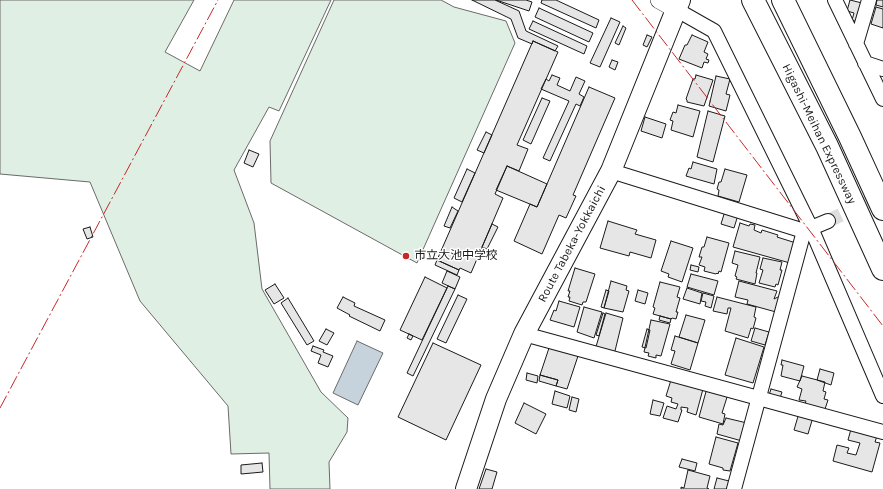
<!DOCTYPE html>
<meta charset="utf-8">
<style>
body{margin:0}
canvas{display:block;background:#fff}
</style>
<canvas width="883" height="489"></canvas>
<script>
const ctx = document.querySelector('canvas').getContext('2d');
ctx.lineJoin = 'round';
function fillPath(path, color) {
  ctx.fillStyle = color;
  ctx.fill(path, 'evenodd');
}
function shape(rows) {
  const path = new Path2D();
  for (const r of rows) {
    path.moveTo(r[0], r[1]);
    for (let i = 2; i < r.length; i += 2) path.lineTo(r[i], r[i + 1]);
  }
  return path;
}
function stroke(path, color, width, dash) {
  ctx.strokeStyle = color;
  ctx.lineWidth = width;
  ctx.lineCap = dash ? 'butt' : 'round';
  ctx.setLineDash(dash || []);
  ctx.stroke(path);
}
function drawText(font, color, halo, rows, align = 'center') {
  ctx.font = font + ' Karla,"Noto Sans JP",sans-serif';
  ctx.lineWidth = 3;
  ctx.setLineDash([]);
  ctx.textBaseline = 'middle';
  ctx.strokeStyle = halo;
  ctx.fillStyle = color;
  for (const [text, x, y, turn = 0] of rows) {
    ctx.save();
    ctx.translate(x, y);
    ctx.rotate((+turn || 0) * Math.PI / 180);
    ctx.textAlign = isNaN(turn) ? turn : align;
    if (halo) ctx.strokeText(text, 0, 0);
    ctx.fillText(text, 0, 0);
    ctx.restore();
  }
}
const green = shape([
 [0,0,194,0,165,52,200,71,234,0,331,0,279,111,269,107,234,170,254,223,262,289,321,392,348,418,347,432,329,462,330,489,270,489,269,453,231,454,228,406,140,301,90,182,0,174,0,0],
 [334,0,441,0,454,7,506,21,515,43,417,263,271,183,270,141,334,0]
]);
const water = shape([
 [357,341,383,353,358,405,333,393,357,341]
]);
const building = shape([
 [472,0,495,0,519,11,526,31,558,46,555,51,533,41,532,44,518,38,511,19,472,0],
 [496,0,526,0,532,2,529,11,496,0],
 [542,0,556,0,599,20,596,28,541,3,542,0],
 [850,0,862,3,857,22,852,20,854,13,847,11,850,0],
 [877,0,883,0,883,7,876,5,877,0],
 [876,7,883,9,883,28,871,24,876,7],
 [539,8,593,33,589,42,535,17,539,8],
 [611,18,620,22,600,67,590,63,611,18],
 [533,21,587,46,584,54,529,29,533,21],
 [623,26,626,28,619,45,615,43,623,26],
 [647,35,652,37,647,47,643,45,647,35],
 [692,35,708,42,704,52,708,54,706,59,709,60,708,63,704,62,702,68,679,59,685,45,687,45,692,35],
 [533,41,558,52,517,145,528,149,519,171,507,166,495,194,503,198,471,273,460,268,459,270,437,260,533,41],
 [612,60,618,62,615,70,609,67,612,60],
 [552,75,560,78,557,85,570,91,576,77,585,81,579,94,584,97,580,106,576,104,550,161,543,158,569,101,541,89,546,79,549,81,552,75],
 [696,75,713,80,704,106,687,102,687,100,686,99,693,79,695,79,696,75],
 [716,76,730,79,726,94,730,95,726,111,709,106,716,76],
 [589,87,615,98,573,195,576,196,566,218,559,215,542,254,514,241,530,204,537,207,589,87],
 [542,98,550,101,531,144,523,140,542,98],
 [678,105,700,111,693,137,671,130,673,121,670,120,673,112,676,113,678,105],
 [708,111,725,116,713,162,697,157,708,111],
 [645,117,666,124,662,138,641,131,645,117],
 [486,132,492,135,484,153,477,150,486,132],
 [249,150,259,154,253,167,244,163,249,150],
 [693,162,717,169,714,184,686,176,689,168,691,169,693,162],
 [507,166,547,184,537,207,496,190,507,166],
 [467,169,475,173,462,202,454,198,467,169],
 [725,169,747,175,739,202,718,196,719,190,717,189,719,182,721,182,725,169],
 [452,207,458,211,450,228,444,226,452,207],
 [725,211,738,215,734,228,721,224,725,211],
 [608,221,637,230,635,234,656,240,651,258,630,252,629,256,600,248,608,221],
 [740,223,749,226,750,224,755,225,754,230,761,233,762,230,778,235,777,237,796,243,790,263,733,247,740,223],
 [492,224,498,227,487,249,482,247,492,224],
 [90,227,93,237,87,239,83,229,90,227],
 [707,237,729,243,721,272,719,271,718,274,717,273,716,274,704,271,705,267,699,265,702,257,699,257,702,247,704,247,707,237],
 [671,241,693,248,682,282,668,277,669,274,661,271,671,241],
 [735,251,760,257,756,273,757,273,755,284,736,279,737,277,735,276,738,265,732,263,735,251],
 [763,258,782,262,780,270,782,270,778,285,776,284,775,287,759,283,763,270,760,269,763,258],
 [437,260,459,270,457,275,435,265,437,260],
 [691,265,699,267,698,272,690,270,691,265],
 [575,268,595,274,586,302,583,302,582,305,569,301,570,297,568,297,570,291,568,291,575,268],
 [447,271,460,277,455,289,442,283,447,271],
 [691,274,718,281,714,295,687,287,691,274],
 [425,277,447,288,422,340,400,330,425,277],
 [611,281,627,286,626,290,629,291,623,312,604,308,611,281],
 [739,281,777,291,774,299,780,296,776,312,747,304,748,300,735,297,739,281],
 [660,282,680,287,677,297,680,298,676,312,678,312,676,319,672,318,671,319,653,314,655,308,653,307,660,282],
 [275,284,284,298,274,304,265,290,275,284],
 [448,286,455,289,413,376,407,373,448,286],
 [687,288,702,293,700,304,683,299,687,288],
 [606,290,609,291,604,308,601,307,606,290],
 [638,290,648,293,645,304,635,301,638,290],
 [703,293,714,296,711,308,705,306,706,302,701,301,703,293],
 [458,295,467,299,446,343,437,339,458,295],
 [343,297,355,303,354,306,385,320,380,331,349,316,350,315,337,308,343,297],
 [717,297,756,307,754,317,756,318,753,329,751,328,748,338,725,331,731,308,728,308,727,314,713,311,717,297],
 [288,298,314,341,307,345,281,303,288,298],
 [559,301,580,307,574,327,550,320,554,310,556,311,559,301],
 [584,307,602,312,594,338,577,332,584,307],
 [603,313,605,314,599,336,596,335,603,313],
 [606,313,623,318,614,355,595,350,606,313],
 [686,315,705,320,698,343,679,337,686,315],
 [660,316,671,319,670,323,659,320,660,316],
 [651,320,670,324,661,356,656,355,656,358,648,356,649,353,644,352,651,320],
 [755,328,769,332,765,345,751,341,755,328],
 [326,329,334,333,327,345,319,341,326,329],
 [647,329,650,330,646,348,642,347,647,329],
 [409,334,413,336,411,340,407,338,409,334],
 [675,336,698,343,690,370,671,364,675,351,671,350,675,336],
 [736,338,764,347,753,383,725,375,736,338],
 [433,343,481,365,446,440,398,417,433,343],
 [313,346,324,350,323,352,333,356,328,367,318,363,321,355,311,351,313,346],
 [549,348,578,356,567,389,556,386,558,380,540,375,549,348],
 [782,360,804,366,800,381,781,376,783,365,781,365,782,360],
 [820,369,834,373,831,385,817,380,820,369],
 [527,373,538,376,537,383,526,380,527,373],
 [540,375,558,380,556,386,539,381,540,375],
 [802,376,825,382,823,391,826,392,824,399,828,400,824,412,804,407,806,401,799,400,802,389,797,387,802,376],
 [671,380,703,389,696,415,687,412,688,408,681,407,681,410,682,410,678,422,663,418,667,406,676,409,678,404,671,402,672,398,666,396,671,380],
 [707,388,728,394,722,413,725,414,723,424,699,417,707,388],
 [771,389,782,392,780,398,769,395,771,389],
 [555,391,570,396,567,408,552,404,555,391],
 [572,397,579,399,576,412,569,410,572,397],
 [653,400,664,403,660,416,650,414,653,400],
 [524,403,546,414,536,434,515,423,524,403],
 [799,413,813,417,808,434,794,430,799,413],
 [726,418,747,423,742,441,717,434,719,424,723,425,726,418],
 [851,429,877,436,875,442,880,443,872,472,833,461,837,445,849,448,847,453,856,455,860,443,848,440,851,429],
 [716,437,738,443,730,471,723,470,723,468,709,464,716,437],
 [682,459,697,463,695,471,679,467,682,459],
 [262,463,263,472,241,474,241,465,262,463],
 [486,469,497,472,492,489,479,489,486,469],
 [688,470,710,476,707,488,709,489,681,489,681,487,684,488,688,470],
 [717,478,729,481,727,489,714,489,717,478]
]);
const minorTunnel = shape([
 [828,221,883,195]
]);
const minor = shape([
 [835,0,883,99],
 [677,10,714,31,811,228,883,396],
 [856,44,869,0],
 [865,63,883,69],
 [611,171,804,231,828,221],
 [524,334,883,432],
 [734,489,804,231]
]);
const tertiary = shape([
 [659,0,677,10]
]);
const secondary = shape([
 [466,489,496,399,524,334,611,171,680,0]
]);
const motorway = shape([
 [753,0,827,146,883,269],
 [783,0,850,137,883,209]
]);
const power = shape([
 [632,0,883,326],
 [0,408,218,0]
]);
const markers = [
 [406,256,4,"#c62828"]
];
const streetNames = [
 ["Higashi-Meihan Expressway",819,134,64],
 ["Route Tabeka-Yokkaichi",572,244,-62]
];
const poiNames = [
 ["市立大池中学校",414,256]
];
fillPath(green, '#e0efe3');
stroke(green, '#6a6a6a', 1);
fillPath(water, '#c6d2dc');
stroke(water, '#6a6a6a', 1);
fillPath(building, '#e6e6e6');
stroke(building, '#1a1a1a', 1);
stroke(minorTunnel, '#ddd', 14, [14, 7]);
stroke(minor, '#1a1a1a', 16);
stroke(tertiary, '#1a1a1a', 18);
stroke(secondary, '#1a1a1a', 22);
stroke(motorway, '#1a1a1a', 24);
stroke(minor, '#fff', 14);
stroke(tertiary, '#fff', 17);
stroke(secondary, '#fff', 20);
stroke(motorway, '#fff', 22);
stroke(power, '#c62828', 1, [14, 3, 2, 3]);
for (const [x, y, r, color] of markers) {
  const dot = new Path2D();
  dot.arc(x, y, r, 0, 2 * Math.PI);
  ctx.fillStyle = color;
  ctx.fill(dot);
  stroke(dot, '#fff', 1.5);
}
drawText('12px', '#1a1a1a', '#fff', streetNames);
drawText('12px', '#1a1a1a', '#fff', poiNames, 'left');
</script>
